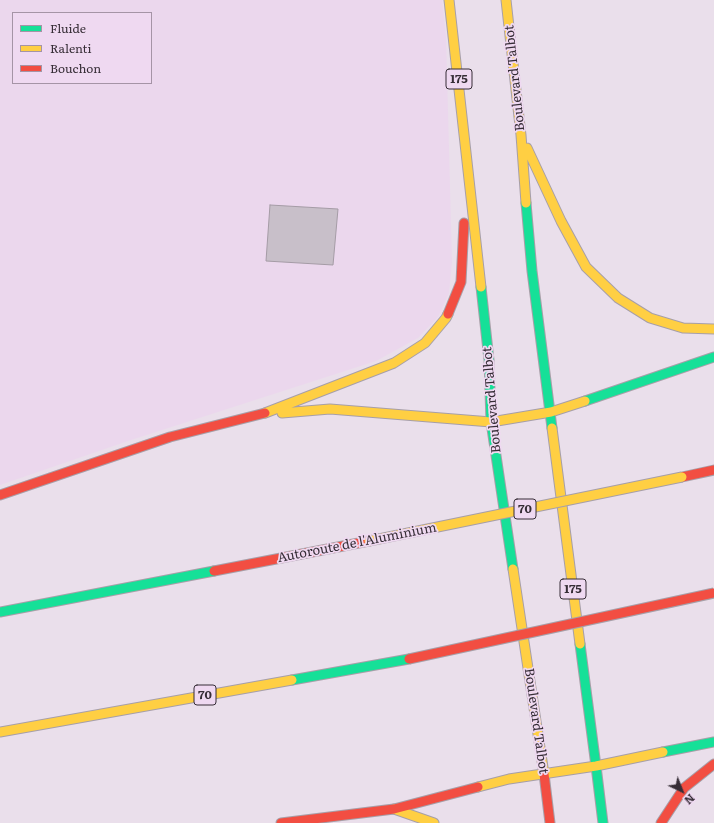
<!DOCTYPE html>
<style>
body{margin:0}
#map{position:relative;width:714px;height:823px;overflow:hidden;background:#eadfeb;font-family:Literata,serif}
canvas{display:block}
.legend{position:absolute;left:12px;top:12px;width:140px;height:72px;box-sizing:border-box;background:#efd9f1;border:1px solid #a594a6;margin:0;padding:5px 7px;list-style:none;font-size:12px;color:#362d36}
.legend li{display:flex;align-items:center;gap:8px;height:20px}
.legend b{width:20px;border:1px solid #a594a6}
.north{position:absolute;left:662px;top:771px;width:40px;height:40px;-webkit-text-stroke:3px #efd9f1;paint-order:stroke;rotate:137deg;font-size:11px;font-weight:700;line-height:16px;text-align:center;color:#362d36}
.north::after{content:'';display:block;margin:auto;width:14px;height:18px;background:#362d36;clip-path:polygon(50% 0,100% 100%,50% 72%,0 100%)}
</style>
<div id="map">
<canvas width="714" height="823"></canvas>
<ul class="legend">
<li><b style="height:5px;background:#16e098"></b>Fluide</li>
<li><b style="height:5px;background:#ffcf43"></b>Ralenti</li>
<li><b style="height:5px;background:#f24e42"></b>Bouchon</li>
</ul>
<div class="north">N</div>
</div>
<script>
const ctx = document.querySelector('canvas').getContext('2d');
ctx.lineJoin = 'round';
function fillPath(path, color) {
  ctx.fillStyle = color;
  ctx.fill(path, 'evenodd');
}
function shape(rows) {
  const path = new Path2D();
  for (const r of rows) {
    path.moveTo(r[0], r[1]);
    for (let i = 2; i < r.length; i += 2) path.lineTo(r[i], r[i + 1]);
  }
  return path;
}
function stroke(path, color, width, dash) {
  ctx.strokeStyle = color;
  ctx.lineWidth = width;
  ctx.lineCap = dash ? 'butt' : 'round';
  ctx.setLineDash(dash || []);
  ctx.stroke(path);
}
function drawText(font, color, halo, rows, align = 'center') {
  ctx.font = font + ' Literata,serif';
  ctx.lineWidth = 3.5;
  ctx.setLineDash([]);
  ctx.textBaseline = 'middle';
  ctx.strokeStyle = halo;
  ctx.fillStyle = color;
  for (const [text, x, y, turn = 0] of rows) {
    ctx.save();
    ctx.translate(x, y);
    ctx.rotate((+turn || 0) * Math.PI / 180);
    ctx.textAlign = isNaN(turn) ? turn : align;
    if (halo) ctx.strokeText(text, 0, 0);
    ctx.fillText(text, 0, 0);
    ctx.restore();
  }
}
const built = shape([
 [0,0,442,0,446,36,452,262,449,293,438,317,418,338,376,361,128,441,0,485],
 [13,13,151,13,151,83,13,83]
]);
const building = shape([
 [270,205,338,209,333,265,266,261,270,205]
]);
const fast = shape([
 [526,203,532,271,552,428],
 [481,287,489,360,491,422,513,569],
 [585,401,714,357],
 [0,612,214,571],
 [580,644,596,766],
 [292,680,409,659],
 [663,752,714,742],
 [596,766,603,823]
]);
const slow = shape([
 [449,0,481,287],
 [506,0,521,135,526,203],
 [527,148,561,221,586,267,618,298,650,318,683,328,714,329],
 [265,413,394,363,425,343,446,318,448,314],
 [282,413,330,409,491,422,551,412,585,401],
 [552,428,580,644],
 [513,569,544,774],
 [0,732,292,680],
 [478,787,509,779,596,766,663,752],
 [394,809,434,823]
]);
const jam = shape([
 [448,314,461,282,464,223],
 [682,477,714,470],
 [0,495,170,437,265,413],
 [214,571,369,541],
 [544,774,550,823],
 [281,823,394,809,478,787],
 [661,823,684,788,714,764]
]);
const slowBridge = shape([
 [369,541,682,477]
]);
const jamBridge = shape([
 [409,659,714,593]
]);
const shields = [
 [459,79,26],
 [525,509,22],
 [573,589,26],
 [205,695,22]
];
const shieldNames = [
 ["175",459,79],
 ["70",525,509],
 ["175",573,589],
 ["70",205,695]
];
const streetNames = [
 ["Boulevard Talbot",515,78,-96],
 ["Boulevard Talbot",492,400,-95],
 ["Autoroute de l'Aluminium",357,543,-11],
 ["Boulevard Talbot",536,721,82]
];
fillPath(built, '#ebd7ed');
fillPath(building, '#c8bfc9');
stroke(building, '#a59ca6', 1);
stroke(fast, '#a79fa8', 11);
stroke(slow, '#a79fa8', 11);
stroke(jam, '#a79fa8', 11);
stroke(fast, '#16e098', 9);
stroke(slow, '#ffcf43', 9);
stroke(jam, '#f24e42', 9);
stroke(slowBridge, '#a79fa8', 11, []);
stroke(jamBridge, '#a79fa8', 11, []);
stroke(slowBridge, '#ffcf43', 9);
stroke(jamBridge, '#f24e42', 9);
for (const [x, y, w] of shields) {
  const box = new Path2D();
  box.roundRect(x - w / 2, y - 10, w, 20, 3);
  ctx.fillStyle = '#efd9f1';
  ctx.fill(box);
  stroke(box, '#362d36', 1);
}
drawText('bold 12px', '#362d36', null, shieldNames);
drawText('13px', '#362d36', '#efd9f1', streetNames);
</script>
